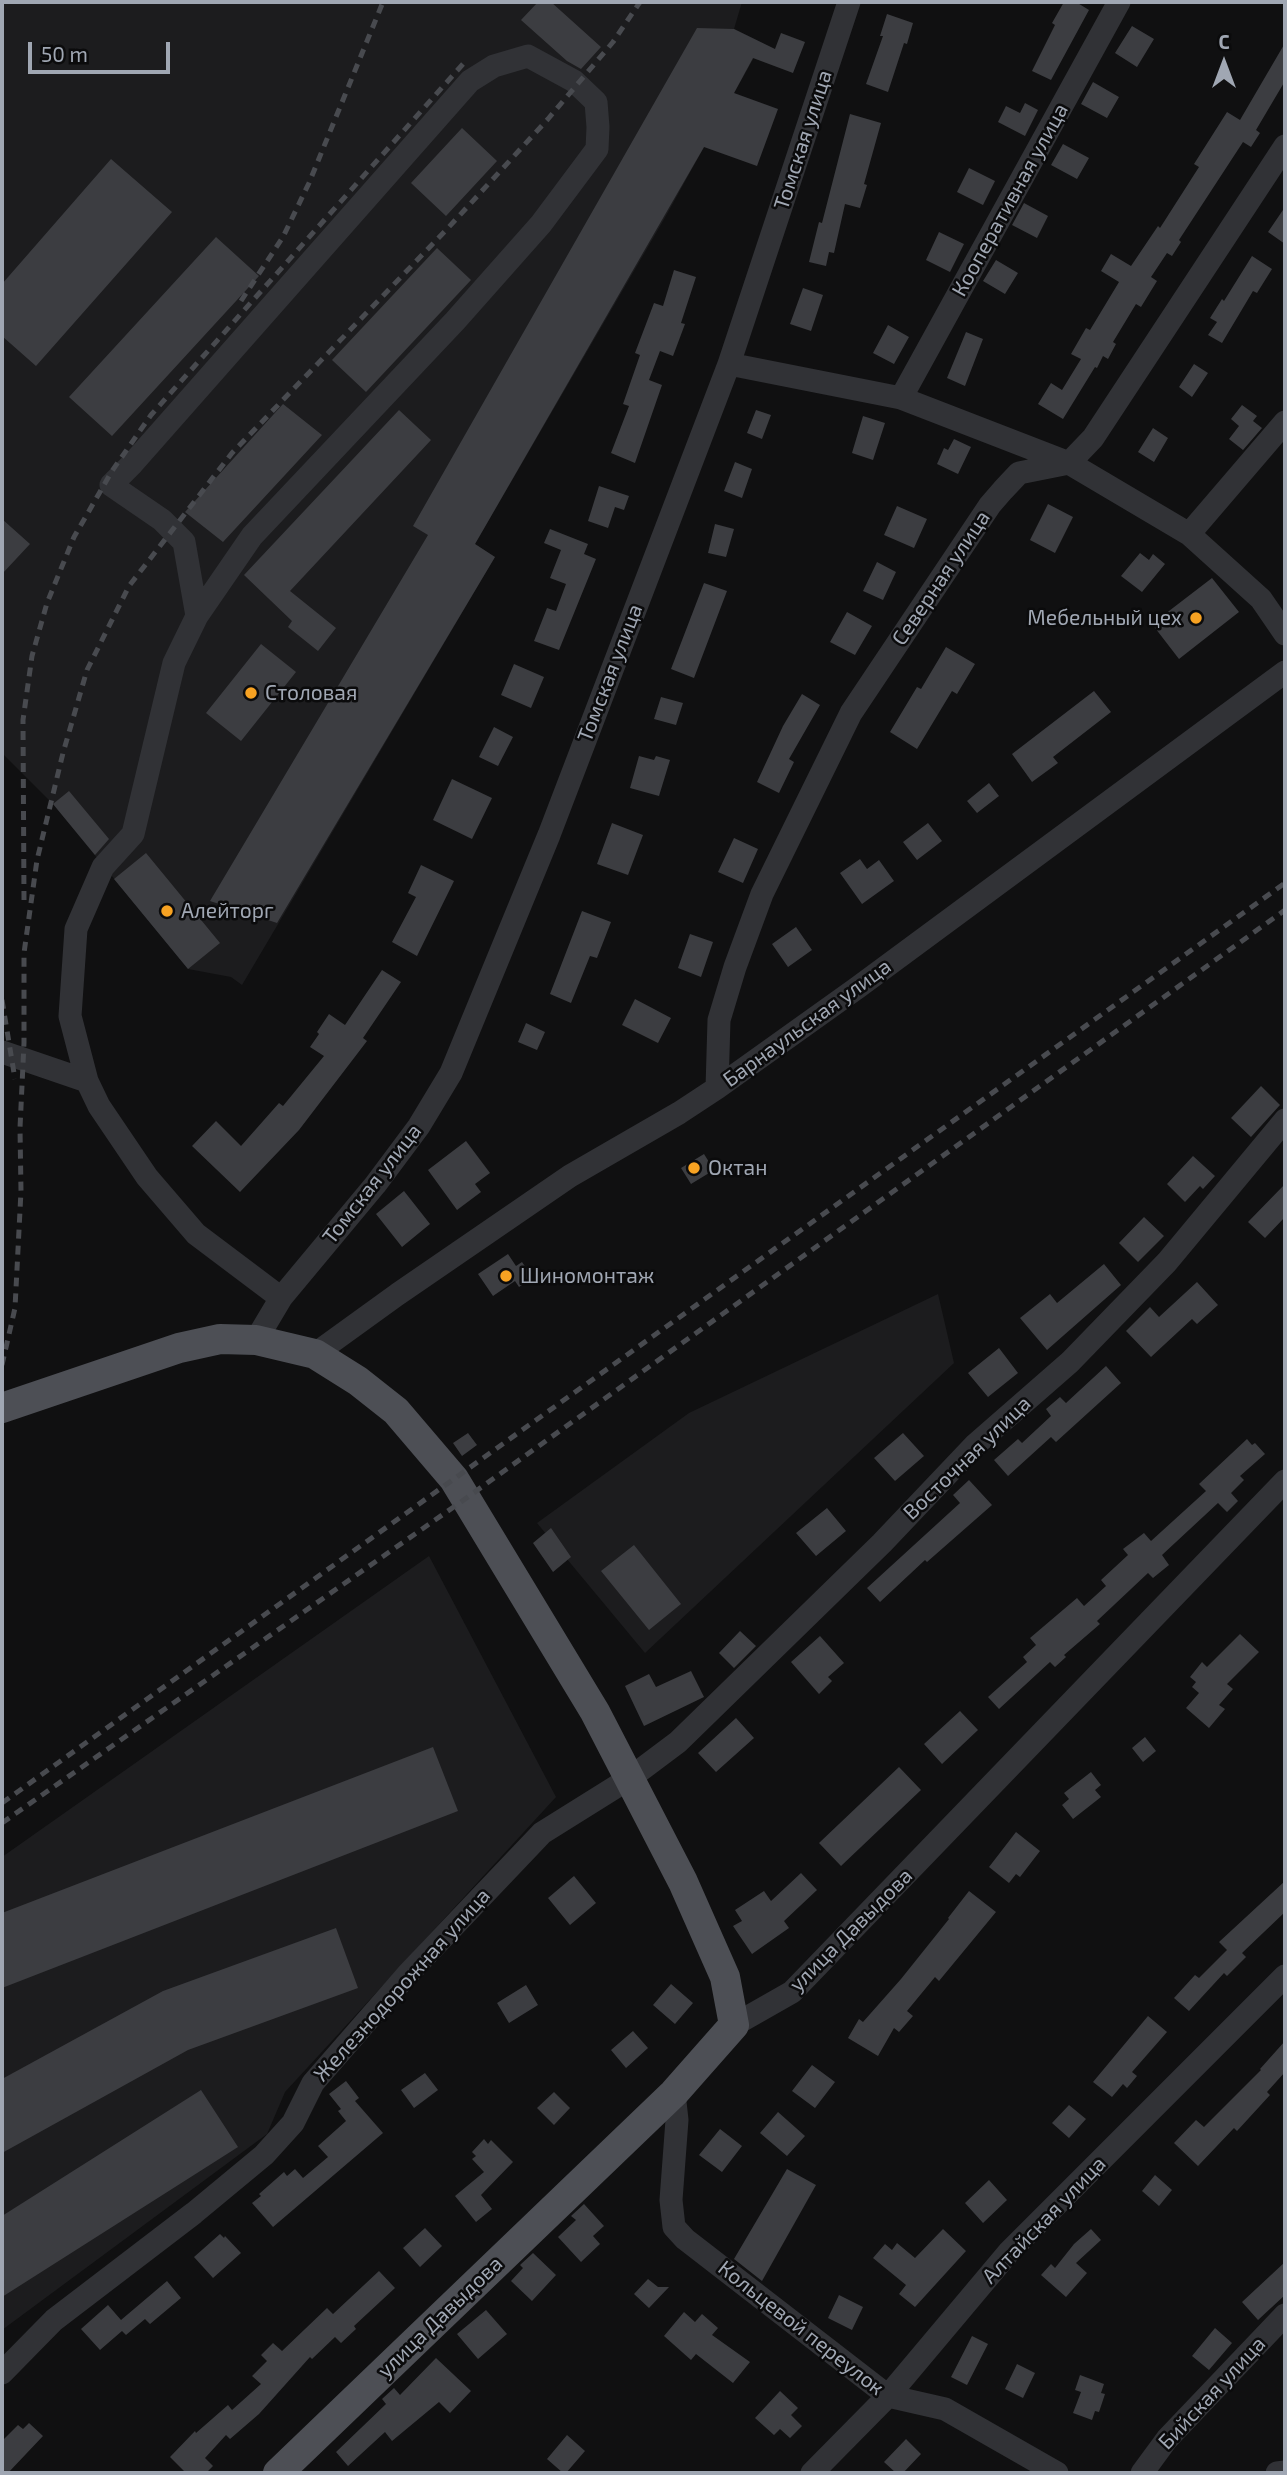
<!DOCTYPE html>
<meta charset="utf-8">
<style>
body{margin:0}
#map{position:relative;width:1287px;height:2475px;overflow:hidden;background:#101011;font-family:"Exo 2",sans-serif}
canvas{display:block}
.frame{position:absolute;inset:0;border:4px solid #a0a7b3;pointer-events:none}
.north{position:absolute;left:1189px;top:28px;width:70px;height:70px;-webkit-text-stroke:5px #0b0b0c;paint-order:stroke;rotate:0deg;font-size:19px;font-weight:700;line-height:28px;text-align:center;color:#a0a7b3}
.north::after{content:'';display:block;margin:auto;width:24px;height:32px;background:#a0a7b3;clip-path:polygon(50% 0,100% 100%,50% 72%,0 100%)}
.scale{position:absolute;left:28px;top:42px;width:142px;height:32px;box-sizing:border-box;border:4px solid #a0a7b3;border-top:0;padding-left:9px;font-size:21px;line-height:24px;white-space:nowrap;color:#a0a7b3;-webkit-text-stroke:5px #0b0b0c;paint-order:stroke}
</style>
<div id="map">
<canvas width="1287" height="2475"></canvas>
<div class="frame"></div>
<div class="north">С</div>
<div class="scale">50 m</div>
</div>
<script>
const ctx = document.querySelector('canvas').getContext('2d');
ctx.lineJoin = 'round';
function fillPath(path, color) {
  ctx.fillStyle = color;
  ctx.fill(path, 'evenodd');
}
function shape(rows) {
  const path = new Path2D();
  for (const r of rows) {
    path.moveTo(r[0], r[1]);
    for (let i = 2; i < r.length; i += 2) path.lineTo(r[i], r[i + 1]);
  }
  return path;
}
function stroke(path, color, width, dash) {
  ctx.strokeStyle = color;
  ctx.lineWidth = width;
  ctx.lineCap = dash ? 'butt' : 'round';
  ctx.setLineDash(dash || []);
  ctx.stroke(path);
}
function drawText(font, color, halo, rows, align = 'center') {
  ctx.font = font + ' "Exo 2",sans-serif';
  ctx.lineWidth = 5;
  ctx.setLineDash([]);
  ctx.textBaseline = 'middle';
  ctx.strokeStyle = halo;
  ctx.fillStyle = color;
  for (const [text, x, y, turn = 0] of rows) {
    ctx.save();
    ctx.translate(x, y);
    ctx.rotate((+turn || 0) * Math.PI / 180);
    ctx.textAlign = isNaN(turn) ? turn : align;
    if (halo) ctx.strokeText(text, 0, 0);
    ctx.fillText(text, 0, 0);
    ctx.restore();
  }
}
const built = shape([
 [2,2,742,2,734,29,762,43,663,221,475,544,495,557,242,985,231,977,188,969,53,804,2,753],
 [938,1294,954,1363,645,1653,537,1523,689,1413],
 [429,1556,556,1797,285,2092,267,2134,2,2330,2,1857]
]);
const building = shape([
 [538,2,551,2,601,47,581,69,567,61,521,20],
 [1064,2,1076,2,1089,10,1051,80,1032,71,1055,25,1052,23],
 [887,14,913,23,907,44,904,43,888,92,866,84,883,36,880,36],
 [1132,26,1154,39,1137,67,1115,53],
 [697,28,734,29,775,49,781,33,805,42,793,73,753,58,734,93,778,109,757,166,704,147,475,544,495,557,277,923,210,901,428,535,413,526],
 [1285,43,1285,81,1256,130,1260,133,1251,147,1243,142,1179,240,1181,242,1172,256,1167,253,1151,277,1157,281,1141,307,1136,304,1113,342,1116,344,1108,359,1103,356,1097,368,1095,367,1063,419,1038,404,1051,383,1062,390,1081,359,1071,354,1086,328,1090,330,1119,282,1101,271,1111,254,1131,266,1158,226,1160,228,1199,167,1194,164,1227,112,1240,120],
 [1093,82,1119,97,1107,118,1081,104],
 [1025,103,1038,110,1025,136,998,122,1006,106,1020,113],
 [850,114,881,123,864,184,867,185,860,208,845,204,834,253,829,252,826,266,809,262,819,222,822,223],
 [462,128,497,161,446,216,411,183],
 [1063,144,1089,158,1077,179,1051,165],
 [111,159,172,212,36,366,2,336,2,284],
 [969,168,995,181,983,205,957,192],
 [1024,203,1048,216,1037,238,1012,225],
 [1285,207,1285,244,1268,232],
 [939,232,964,244,950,272,926,260],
 [216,237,259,276,112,436,69,397],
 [437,248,471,280,366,392,332,360],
 [1252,256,1272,269,1257,293,1253,291,1222,343,1208,335,1217,322,1210,318,1222,299,1224,301],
 [996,260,1018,273,1005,294,983,281],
 [674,270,696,277,681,323,685,324,673,356,660,351,649,380,662,385,635,463,611,453,629,406,623,404,640,355,635,353,654,303,663,306],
 [803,288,823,295,811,331,790,324],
 [888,325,909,337,894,364,873,353],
 [966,332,983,339,965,386,947,378],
 [1194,364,1208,373,1192,397,1179,387],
 [283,404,322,435,223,542,185,512],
 [1242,405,1257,416,1253,421,1262,428,1243,450,1229,439,1239,426,1231,419],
 [399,410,431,440,290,591,336,628,318,651,288,627,292,621,244,575],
 [756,410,771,415,762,439,747,433],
 [863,416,885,423,873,460,852,453],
 [1153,428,1168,438,1154,462,1138,452],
 [954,439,971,447,958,474,937,464,944,448,948,450],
 [735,462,752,469,742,498,724,491],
 [599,486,629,496,624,510,615,507,608,528,588,521],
 [1048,504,1073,517,1055,553,1030,540],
 [897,506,927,519,914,548,884,535],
 [2,519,30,544,2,574],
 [715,524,734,529,726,557,708,553],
 [550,529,588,544,584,554,596,559,559,650,534,641,547,608,556,611,566,584,550,578,561,550,544,543],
 [1140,553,1149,560,1153,554,1165,564,1142,592,1121,576],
 [877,562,896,572,883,600,863,591],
 [1212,578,1239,612,1179,659,1152,624],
 [704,583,727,591,694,678,671,669],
 [847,612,872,626,855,655,830,642],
 [261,644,296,672,241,741,206,713],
 [946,647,975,664,957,694,952,691,917,749,890,732,917,687,921,689],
 [514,664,544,677,531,708,501,695],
 [1094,691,1111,712,1053,757,1058,763,1032,782,1012,754],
 [802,694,820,705,789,759,794,762,779,793,757,782,783,726],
 [661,697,683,703,676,725,654,719],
 [494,727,513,737,498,766,479,757],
 [639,756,654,760,656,756,670,760,659,796,630,788],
 [452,779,492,798,472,839,433,820],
 [989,783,999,796,977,813,967,801],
 [69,791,109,839,95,855,53,804],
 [612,823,643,835,628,875,597,864],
 [928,823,942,841,917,860,903,842],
 [734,838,758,849,743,883,718,872],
 [146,853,220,943,188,969,114,879],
 [860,859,867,869,879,860,894,881,862,904,840,873],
 [421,865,454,881,417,956,392,942,416,897,408,893],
 [582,911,611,922,597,958,590,956,571,1003,550,994],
 [796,927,812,950,788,967,772,944],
 [690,934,713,942,701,977,678,968],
 [382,970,401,982,363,1038,367,1041,299,1130,240,1192,192,1146,216,1121,241,1146,279,1103,283,1106,324,1056,310,1047,319,1034,317,1032,329,1014,345,1025],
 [635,999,671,1018,658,1043,622,1025],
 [526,1023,545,1032,537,1050,518,1042],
 [1261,1086,1280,1105,1251,1137,1231,1118],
 [466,1141,490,1173,475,1184,481,1192,457,1210,428,1170],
 [704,1154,714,1170,691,1184,681,1168],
 [1193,1156,1215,1176,1203,1189,1200,1186,1185,1202,1167,1184],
 [1285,1184,1285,1217,1265,1238,1248,1222],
 [404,1191,430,1224,402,1247,376,1214],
 [1144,1217,1164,1236,1138,1262,1119,1243],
 [508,1254,516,1266,522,1262,533,1278,519,1287,515,1281,493,1296,478,1274],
 [1104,1264,1121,1285,1047,1350,1020,1318,1050,1294,1057,1303],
 [1197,1282,1218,1305,1197,1324,1192,1319,1151,1357,1126,1331,1150,1307,1159,1317],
 [999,1348,1018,1373,988,1397,968,1373],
 [1106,1366,1121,1383,1056,1442,1051,1437,1008,1476,994,1460,1018,1439,1022,1443,1051,1416,1046,1409,1060,1397,1066,1403],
 [468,1433,477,1445,462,1456,453,1443],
 [903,1433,924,1456,895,1481,874,1458],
 [1247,1439,1252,1445,1255,1443,1265,1454,1240,1476,1244,1480,1231,1493,1238,1501,1227,1512,1218,1503,1162,1555,1169,1565,1153,1578,1148,1573,1097,1621,1100,1624,1064,1655,1066,1657,1055,1667,1050,1662,999,1709,988,1697,1027,1662,1023,1657,1036,1645,1030,1638,1077,1598,1084,1606,1106,1586,1101,1580,1128,1555,1123,1549,1144,1533,1151,1541,1206,1491,1199,1484],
 [969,1480,992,1505,927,1562,925,1560,880,1602,867,1588,960,1503,953,1495],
 [827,1508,846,1531,816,1556,796,1533],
 [551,1528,571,1557,553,1572,533,1543],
 [634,1545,681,1604,649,1630,601,1571],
 [740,1631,756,1646,734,1668,719,1653],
 [1240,1634,1259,1652,1227,1684,1233,1689,1219,1705,1225,1709,1209,1728,1186,1708,1199,1693,1192,1687,1196,1682,1190,1677,1202,1662,1207,1667],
 [820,1636,844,1663,828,1677,832,1681,819,1694,791,1662],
 [691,1671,704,1697,644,1726,625,1686,649,1674,656,1687],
 [960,1711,978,1730,942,1764,924,1744],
 [736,1718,754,1738,716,1772,698,1753],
 [1145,1737,1156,1751,1143,1762,1132,1748],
 [433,1747,458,1811,2,1988,2,1913],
 [899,1767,921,1790,841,1866,819,1843],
 [1091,1772,1101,1785,1095,1790,1101,1797,1073,1819,1062,1805,1069,1799,1064,1793],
 [1016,1832,1040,1851,1020,1877,1016,1874,1009,1883,989,1867],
 [801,1873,817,1890,784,1921,789,1928,752,1954,733,1926,742,1921,735,1910,764,1891,771,1901],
 [574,1876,596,1903,570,1925,548,1898],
 [1285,1881,1285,1912,1242,1953,1246,1957,1227,1976,1224,1973,1189,2011,1174,1998,1195,1975,1199,1978,1227,1950,1219,1942],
 [969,1891,996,1912,939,1981,935,1977,907,2011,913,2016,899,2032,894,2028,878,2056,848,2038,859,2019,863,2022,901,1979,949,1919,948,1918],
 [336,1928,358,1988,188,2050,2,2153,2,2079,163,1991],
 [671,1984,693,2003,675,2024,653,2005],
 [526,1985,538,2005,509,2023,497,2003],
 [1148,2016,1167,2032,1132,2072,1137,2076,1127,2088,1123,2084,1112,2097,1093,2082],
 [633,2031,648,2048,626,2068,611,2050],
 [1285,2041,1285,2072,1267,2092,1270,2095,1237,2131,1234,2128,1198,2166,1174,2143,1196,2120,1204,2127,1261,2070,1260,2069],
 [812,2065,835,2082,815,2108,792,2091],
 [425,2073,438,2090,414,2108,401,2090],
 [346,2081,359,2098,355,2101,383,2133,273,2227,252,2203,261,2196,259,2194,284,2172,287,2176,295,2169,303,2178,328,2157,318,2146,346,2121,338,2111,341,2109,329,2094],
 [201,2090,238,2147,2,2297,2,2216],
 [554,2092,570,2108,554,2125,537,2108],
 [1069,2105,1086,2119,1069,2138,1052,2123],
 [778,2112,805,2136,787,2156,760,2133],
 [720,2129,742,2146,722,2172,699,2155],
 [484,2139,488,2144,491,2140,513,2162,481,2195,492,2209,476,2222,455,2196,484,2172,472,2159,476,2156,472,2152],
 [787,2169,816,2185,762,2281,734,2259],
 [1155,2175,1172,2190,1159,2206,1142,2191],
 [989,2180,1007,2200,983,2223,965,2203],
 [584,2204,604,2226,593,2236,600,2244,581,2262,558,2237,576,2220,571,2216],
 [425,2228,442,2246,420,2267,403,2248],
 [943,2229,966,2251,915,2307,899,2294,906,2285,873,2258,885,2244,892,2250,897,2243,915,2258],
 [1091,2229,1101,2240,1076,2263,1087,2273,1066,2297,1041,2275,1051,2264,1055,2268,1074,2244],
 [220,2234,224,2238,225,2236,241,2253,213,2278,194,2257],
 [533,2253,556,2275,532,2301,511,2281,523,2268,520,2265],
 [1285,2262,1285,2295,1258,2320,1242,2302],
 [379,2271,395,2288,354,2326,356,2329,341,2343,335,2337,312,2359,310,2357,259,2414,230,2439,226,2435,205,2458,213,2466,206,2473,186,2473,170,2457,195,2431,196,2433,228,2405,232,2410,261,2384,252,2376,267,2361,261,2355,273,2343,282,2351,327,2308,333,2314],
 [648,2279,658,2287,669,2287,649,2308,634,2294],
 [167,2281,181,2298,150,2324,145,2319,126,2335,122,2331,100,2350,81,2329,108,2305,121,2320],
 [839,2295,863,2307,852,2330,828,2318],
 [486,2310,507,2334,478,2359,457,2334],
 [684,2312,695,2322,702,2314,718,2328,712,2335,750,2362,733,2383,696,2354,691,2360,664,2336],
 [1215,2328,1232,2343,1209,2370,1192,2356],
 [972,2336,988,2344,967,2385,951,2377],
 [436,2358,471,2391,450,2413,439,2402,392,2441,385,2432,348,2466,336,2452,386,2404,382,2399,394,2388,400,2395],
 [1017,2364,1035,2373,1023,2398,1005,2389],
 [1080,2375,1104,2384,1101,2393,1105,2394,1099,2412,1095,2411,1092,2420,1073,2413,1081,2392,1075,2390],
 [780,2391,798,2408,791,2415,802,2426,790,2438,780,2429,774,2435,755,2418],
 [29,2423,43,2436,8,2473,2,2473,2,2441,18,2425,23,2429],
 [567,2435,585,2451,566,2473,563,2473,547,2459],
 [906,2439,921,2454,903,2473,896,2473,884,2462]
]);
const minor = shape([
 [729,364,901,398,1069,463,1189,534,1261,599,1285,634],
 [901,398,1119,2],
 [1189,534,1285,422],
 [197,616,184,542,162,520,111,485,133,463,470,81,494,66,528,56,574,81,596,102,598,127,597,149,541,224,455,321,252,536,197,616,174,663,133,834,103,867,76,929,70,1016,87,1081,99,1106,147,1177,196,1234,281,1298,256,1340],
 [2,1052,87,1081],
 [717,1088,719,1020,735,967,762,894,851,713,990,505,1003,490,1019,473,1069,463,1093,438,1285,146],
 [281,1298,375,1185,419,1126,451,1073,549,835,729,364,849,2],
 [315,1354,398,1294,570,1176,679,1113,717,1088,857,988,1285,672],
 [734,2025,792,1992,1285,1481],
 [674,2093,677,2120,671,2200,674,2227,685,2239,888,2396,945,2409,1057,2473],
 [2,2373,54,2320,194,2213,264,2155,293,2123,313,2083,407,1975,542,1833,630,1778,678,1742,882,1543,975,1445,1070,1362,1167,1262,1285,1120],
 [812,2473,888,2396,1009,2252,1285,1976],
 [1142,2473,1167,2439,1285,2315],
 [1277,2473,1285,2472]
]);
const major = shape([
 [2,1408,179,1348,220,1339,256,1340,315,1354,358,1381,396,1411,454,1479,595,1712,683,1882,725,1977,734,2025,674,2093,278,2473]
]);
const rail = shape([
 [241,301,283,237,309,183,383,2],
 [24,900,23,720,32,656,47,603,74,537,112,471,151,415,463,64],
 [2,1000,15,1079],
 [2,1365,15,1308,21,1191,20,1128,24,1043,24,953,37,860,63,753,87,670,129,586,232,453,448,228,548,119,613,42,640,2],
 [2,1803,1285,883],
 [2,1823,465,1499,1285,910]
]);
const markers = [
 [1196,618,7,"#f7a222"],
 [251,693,7,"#f7a222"],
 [167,911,7,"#f7a222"],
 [694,1168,7,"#f7a222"],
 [506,1276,7,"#f7a222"]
];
const streetNames = [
 ["Томская улица",803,140,-72],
 ["Кооперативная улица",1010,200,-61],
 ["Северная улица",941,578,-56],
 ["Томская улица",610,673,-69],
 ["Барнаульская улица",807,1023,-36],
 ["Томская улица",372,1184,-52],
 ["Восточная улица",967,1458,-44],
 ["улица Давыдова",851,1930,-45],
 ["Железнодорожная улица",402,1985,-48],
 ["Алтайская улица",1044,2220,-46],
 ["улица Давыдова",440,2317,-44],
 ["Кольцевой переулок",801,2328,38],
 ["Бийская улица",1212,2393,-47]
];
const poiNames = [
 ["Мебельный цех",1182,618,"right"],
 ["Столовая",265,693],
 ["Алейторг",181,911],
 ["Октан",708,1168],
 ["Шиномонтаж",520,1276]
];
fillPath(built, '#1c1c1e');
fillPath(building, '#3c3d41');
stroke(minor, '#313236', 23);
stroke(major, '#4d4f55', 30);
stroke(rail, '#484a4f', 5, [9, 7]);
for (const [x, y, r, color] of markers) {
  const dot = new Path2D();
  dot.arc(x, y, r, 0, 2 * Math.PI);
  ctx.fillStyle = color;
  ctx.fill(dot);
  stroke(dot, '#0b0b0c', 2.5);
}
drawText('21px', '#a0a7b3', '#0b0b0c', streetNames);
drawText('21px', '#a0a7b3', '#0b0b0c', poiNames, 'left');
</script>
